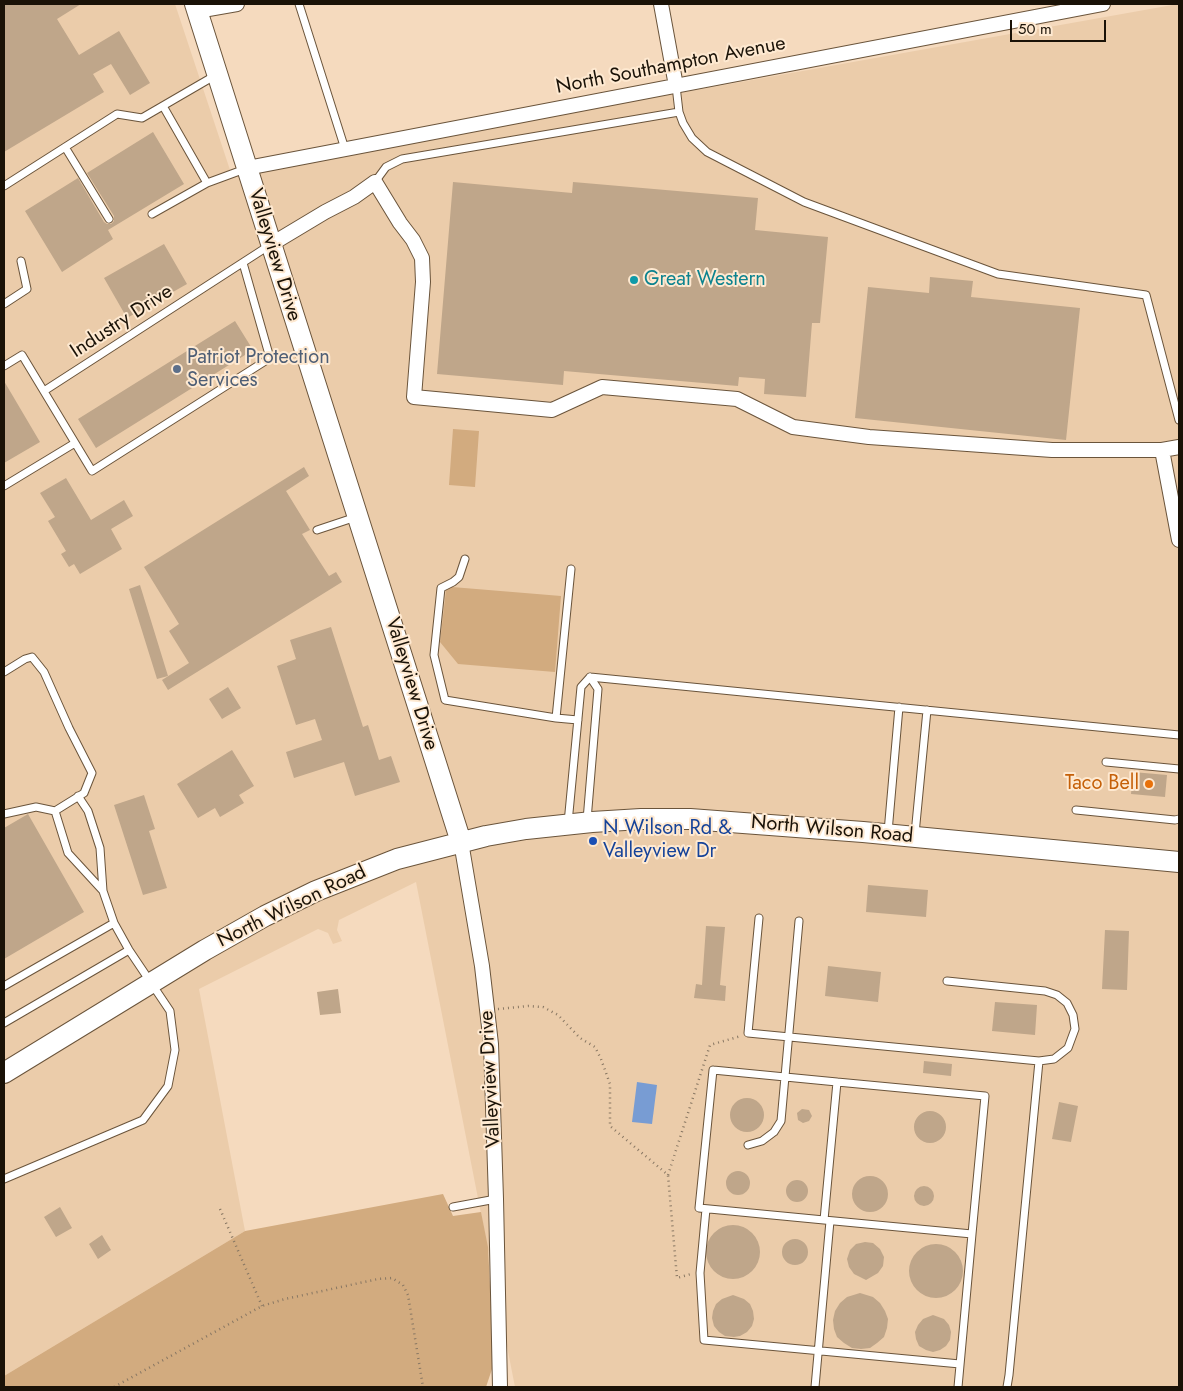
<!DOCTYPE html>
<style>
body{margin:0}
#map{position:relative;width:1183px;height:1391px;overflow:hidden;background:#f5dabe;font-family:Jost,sans-serif}
canvas{display:block}
.frame{position:absolute;inset:0;border:5px solid #1a1207;pointer-events:none}
.scale{position:absolute;left:1010px;top:20px;width:96px;height:22px;box-sizing:border-box;border:2px solid #1a1207;border-top:0;padding-left:6px;font-size:15px;line-height:18px;white-space:nowrap;color:#1a1207;-webkit-text-stroke:4px #fee9d1;paint-order:stroke}
</style>
<div id="map">
<canvas width="1183" height="1391"></canvas>
<div class="frame"></div>
<div class="scale">50 m</div>
</div>
<script>
const ctx = document.querySelector('canvas').getContext('2d');
ctx.lineJoin = 'round';
function fillPath(path, color) {
  ctx.fillStyle = color;
  ctx.fill(path, 'evenodd');
}
function shape(rows) {
  const path = new Path2D();
  for (const r of rows) {
    if (r.length === 3) {
      path.moveTo(r[0] + r[2], r[1]);
      path.arc(r[0], r[1], r[2], 0, 2 * Math.PI);
      continue;
    }
    path.moveTo(r[0], r[1]);
    for (let i = 2; i < r.length; i += 2) path.lineTo(r[i], r[i + 1]);
  }
  return path;
}
function stroke(path, color, width, dash) {
  ctx.strokeStyle = color;
  ctx.lineWidth = width;
  ctx.lineCap = dash ? 'butt' : 'round';
  ctx.setLineDash(dash || []);
  ctx.stroke(path);
}
function drawText(font, color, halo, rows, align = 'center') {
  ctx.font = font + ' Jost,sans-serif';
  ctx.lineWidth = 4;
  ctx.setLineDash([]);
  ctx.textBaseline = 'middle';
  ctx.strokeStyle = halo;
  ctx.fillStyle = color;
  for (const [text, x, y, turn = 0] of rows) {
    ctx.save();
    ctx.translate(x, y);
    ctx.rotate((+turn || 0) * Math.PI / 180);
    ctx.textAlign = isNaN(turn) ? turn : align;
    if (halo) ctx.strokeText(text, 0, 0);
    ctx.fillText(text, 0, 0);
    ctx.restore();
  }
}
const built = shape([
 [4,4,175,4,231,173,1178,4,1179,1387,515,1387,416,882,339,920,337,930,342,941,333,944,328,933,318,929,199,989,245,1231,4,1376]
]);
const green = shape([
 [453,429,479,431,475,487,449,485],
 [452,587,561,596,555,672,458,664,440,642,446,590],
 [443,1194,453,1216,481,1212,488,1247,494,1363,486,1387,4,1387,4,1376,245,1231]
]);
const water = shape([
 [637,1082,657,1085,652,1124,632,1122]
]);
const building = shape([
 [4,4,81,4,57,19,79,55,119,31,150,83,130,95,111,64,93,74,104,92,4,152],
 [153,132,184,184,108,230,113,239,62,272,25,211,78,178,104,222,107,224,111,224,114,221,114,216,87,173],
 [453,182,572,193,573,182,758,198,755,230,828,237,820,323,812,323,806,397,764,394,765,379,739,377,738,386,564,371,563,385,437,374],
 [164,244,187,284,127,318,104,278],
 [930,277,973,281,971,297,1080,308,1066,440,855,418,868,287,929,293],
 [235,321,253,350,96,448,78,419],
 [4,381,40,442,4,463],
 [304,467,309,476,286,491,310,530,302,534,329,576,336,572,342,582,168,690,162,680,189,663,169,631,179,624,144,567],
 [66,478,91,520,124,500,133,516,111,529,122,549,80,574,74,564,69,567,61,554,66,551,48,521,55,517,40,493],
 [140,585,168,676,157,679,129,589],
 [331,627,363,727,368,725,379,760,391,756,400,782,355,796,344,762,294,778,286,752,322,740,315,719,296,725,277,666,296,659,290,640],
 [228,687,241,708,222,719,209,699],
 [232,750,254,786,239,795,244,803,220,817,215,808,198,818,177,784],
 [1133,772,1167,775,1165,797,1131,794],
 [144,795,155,829,149,831,167,888,143,895,114,805],
 [28,814,84,912,4,959,4,828],
 [868,885,928,890,926,917,866,912],
 [706,926,725,927,720,985,726,986,725,1001,694,998,696,984,702,985],
 [1105,930,1129,931,1127,990,1102,989],
 [828,966,881,972,878,1002,825,996],
 [338,989,341,1013,320,1015,317,992],
 [995,1002,1037,1005,1035,1035,992,1031],
 [924,1061,952,1064,951,1076,923,1073],
 [747,1115,17],
 [1059,1102,1078,1106,1071,1142,1052,1139],
 [802,1109,809,1110,812,1116,809,1121,803,1123,798,1120,797,1113],
 [930,1127,16],
 [738,1183,12],
 [870,1194,18],
 [797,1191,11],
 [924,1196,10],
 [60,1207,72,1228,56,1237,44,1217],
 [733,1252,27],
 [102,1235,111,1250,98,1259,89,1244],
 [795,1252,13],
 [865,1242,873,1243,880,1249,884,1257,883,1266,878,1273,866,1280,854,1274,849,1267,847,1259,850,1250,856,1244],
 [936,1271,27],
 [860,1293,873,1297,880,1303,885,1311,888,1319,887,1328,884,1337,877,1343,870,1348,861,1349,852,1348,844,1343,837,1337,834,1329,833,1320,835,1311,840,1303,847,1297],
 [733,1295,744,1299,750,1304,753,1311,754,1319,752,1326,747,1332,740,1336,734,1337,725,1336,719,1332,714,1326,712,1318,713,1311,716,1304,722,1299],
 [933,1315,944,1319,949,1325,951,1332,950,1340,946,1346,940,1350,933,1352,926,1350,919,1346,916,1339,915,1332,918,1325,923,1319]
]);
const path = shape([
 [498,1009,528,1006,543,1007,558,1015,580,1038,595,1047,601,1059,610,1084,610,1126,668,1175,677,1278,691,1274],
 [668,1175,710,1045,741,1036],
 [220,1209,262,1306],
 [114,1387,262,1306,285,1299,378,1279,392,1278,403,1285,408,1295,423,1387]
]);
const lane = shape([
 [299,4,345,149],
 [676,86,679,112,683,123,692,138,707,152,804,202,998,274,1146,295,1179,420],
 [163,106,207,183,245,169],
 [65,147,109,219],
 [375,182,386,167,402,159,679,112],
 [4,186,117,114,142,118,216,75],
 [152,214,207,183],
 [4,304,27,289,21,261],
 [4,366,22,355,92,471,270,358,243,263],
 [44,391,270,245],
 [4,486,75,443],
 [317,530,356,517],
 [465,559,459,577,453,582,441,588,434,655,445,700,556,718,571,569],
 [4,672,25,659,32,657,44,672,69,728,92,773,84,793,55,811],
 [590,677,1179,735],
 [556,718,578,720],
 [1106,762,1179,769],
 [78,796,88,811,100,848,103,891],
 [1076,810,1175,820,1179,819],
 [4,814,36,807,55,811,68,853,103,891,114,923],
 [587,820,598,689,590,677],
 [568,823,581,687,590,677],
 [888,832,899,707],
 [915,834,927,710],
 [759,918,748,1033,1039,1061,1054,1059,1068,1048,1075,1029,1073,1015,1067,1003,1057,995,1045,991,947,981],
 [4,986,114,923,129,950,170,1011,175,1050,168,1086,143,1120,4,1179],
 [4,1023,129,950],
 [713,1070,837,1082,824,1220,699,1208,713,1070],
 [837,1082,985,1096,972,1234],
 [748,1145,762,1141,774,1132,781,1121,799,921],
 [453,1207,496,1199],
 [706,1209,700,1273,704,1340,960,1364],
 [824,1220,972,1234,958,1387],
 [815,1387,830,1221],
 [1007,1387,1009,1375,1039,1061]
]);
const street = shape([
 [661,4,676,86],
 [197,11,237,4],
 [247,168,1103,4],
 [270,245,325,212,354,197,375,182,400,223,413,240,422,258,423,282,414,397,552,410,602,387,737,399,793,427,869,437,1052,450,1162,450,1179,447],
 [1162,450,1179,540],
 [461,842,482,966,491,1044,496,1199,500,1387]
]);
const secondary = shape([
 [195,4,461,842],
 [4,1073,205,950,265,916,316,891,397,859,486,836,526,829,592,822,641,819,690,819,863,832,1179,862]
]);
const markers = [
 [634,280,5,"#0f9aa8"],
 [177,369,5,"#5c6f8a"],
 [1149,784,5,"#e8710a"],
 [593,841,5,"#1a4fb4"]
];
const streetNames = [
 ["North Southampton Avenue",671,66,-11],
 ["Valleyview Drive",274,255,73],
 ["Industry Drive",122,322,-33],
 ["Valleyview Drive",411,684,73],
 ["North Wilson Road",832,830,5],
 ["North Wilson Road",292,907,-26],
 ["Valleyview Drive",491,1079,-93]
];
const cultureNames = [
 ["Great Western",644,280]
];
const serviceNames = [
 ["Patriot Protection",187,358],
 ["Services",187,381]
];
const foodNames = [
 ["Taco Bell",1139,784]
];
const transitNames = [
 ["N Wilson Rd &",603,829],
 ["Valleyview Dr",603,852]
];
fillPath(built, '#ebccaa');
fillPath(green, '#d2ab7f');
fillPath(water, '#789cd3');
fillPath(building, '#bfa68a');
stroke(lane, '#6a543b', 9);
stroke(street, '#6a543b', 16);
stroke(secondary, '#6a543b', 22);
stroke(path, '#887763', 2.5, [1, 4]);
stroke(lane, '#fff', 7);
stroke(street, '#fff', 14);
stroke(secondary, '#fff', 20);
for (const [x, y, r, color] of markers) {
  const dot = new Path2D();
  dot.arc(x, y, r, 0, 2 * Math.PI);
  ctx.fillStyle = color;
  ctx.fill(dot);
  stroke(dot, '#fee9d1', 2);
}
drawText('20px', '#1a1207', '#fee9d1', streetNames);
drawText('20px', '#0d838f', '#fee9d1', cultureNames, 'left');
drawText('20px', '#4e5e75', '#fee9d1', serviceNames, 'left');
drawText('20px', '#c56008', '#fee9d1', foodNames, 'right');
drawText('20px', '#164399', '#fee9d1', transitNames, 'left');
</script>
